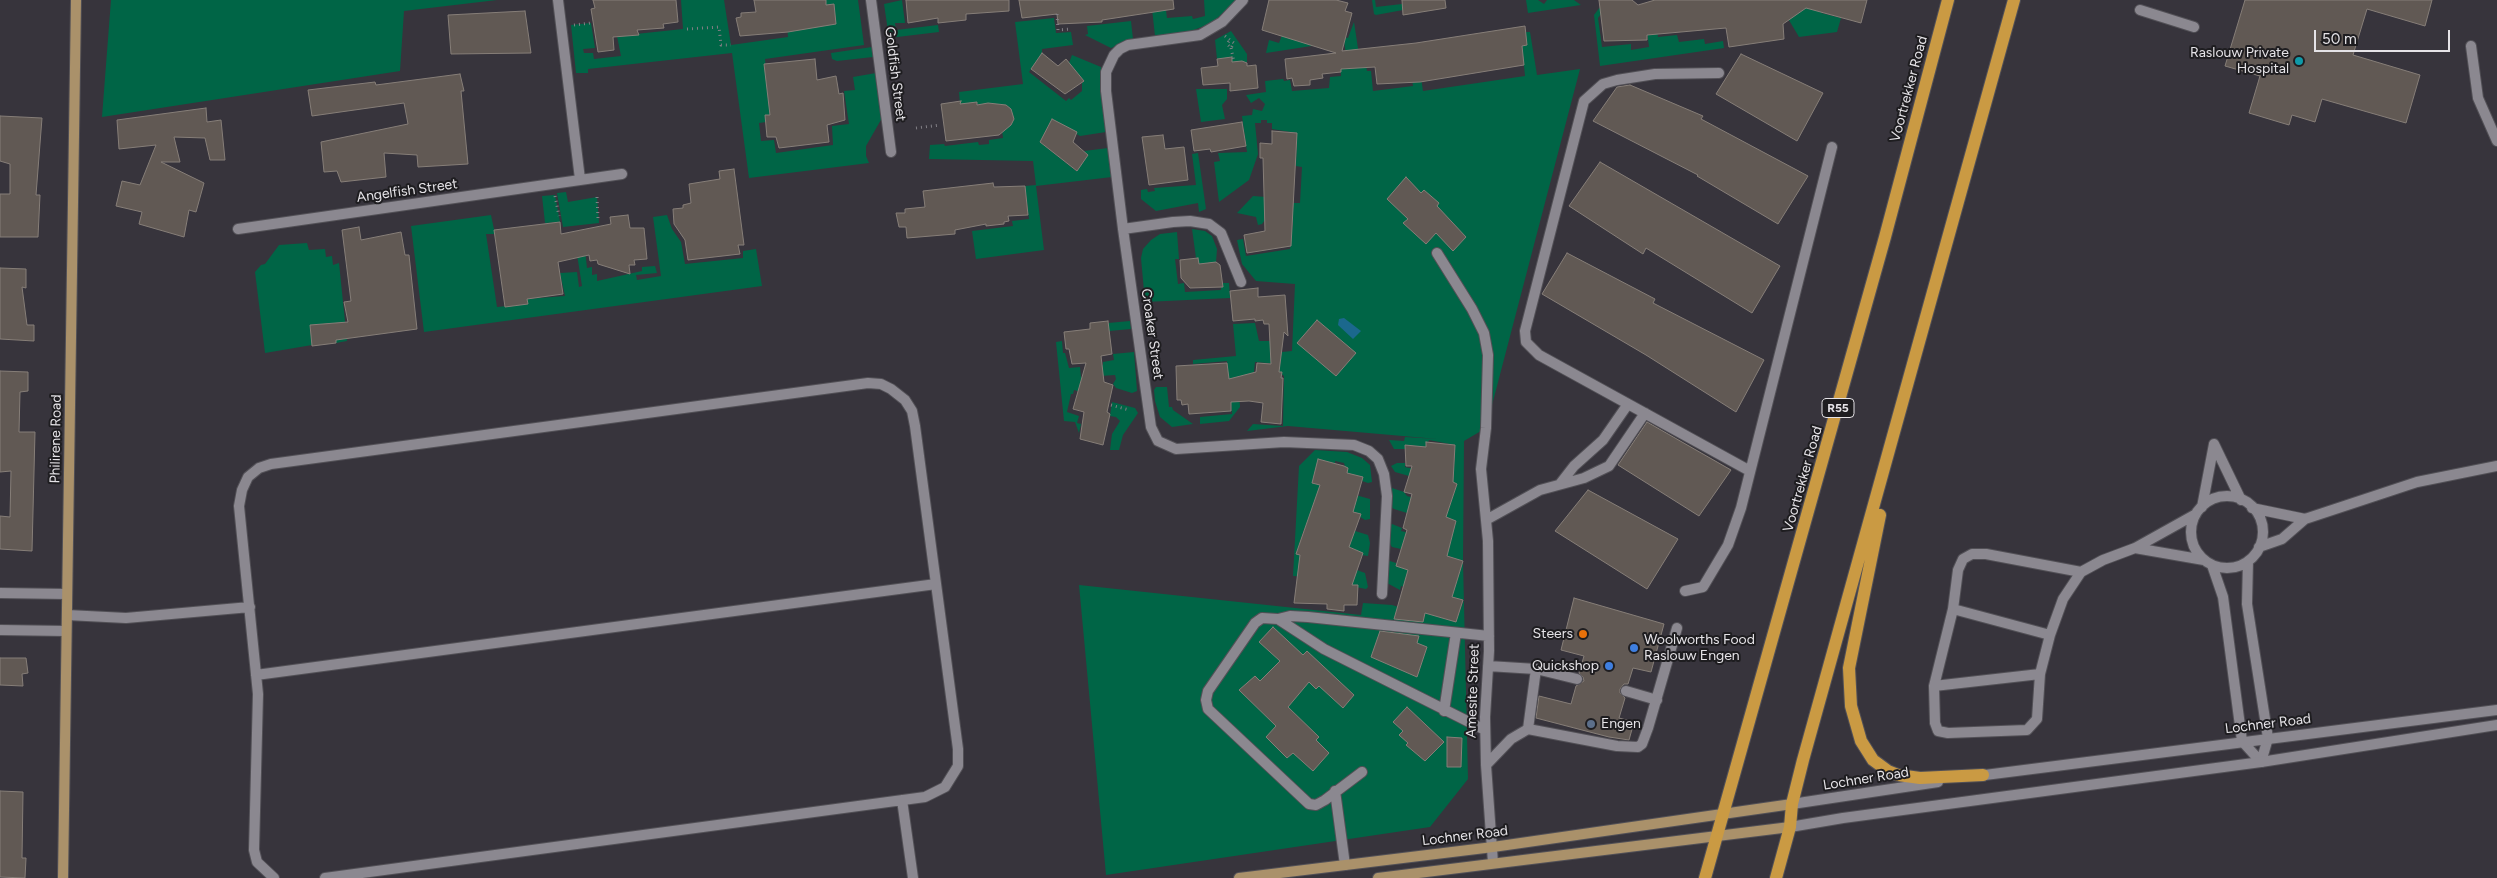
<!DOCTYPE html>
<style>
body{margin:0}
#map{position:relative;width:2497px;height:878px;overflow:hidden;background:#37343c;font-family:Figtree,sans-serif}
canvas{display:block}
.scale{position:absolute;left:2314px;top:30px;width:136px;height:22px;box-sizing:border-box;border:2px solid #e5e3e7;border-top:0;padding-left:6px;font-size:15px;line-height:18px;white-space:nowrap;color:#e5e3e7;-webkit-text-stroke:4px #1e1d20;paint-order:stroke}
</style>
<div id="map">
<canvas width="2497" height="878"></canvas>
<div class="scale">50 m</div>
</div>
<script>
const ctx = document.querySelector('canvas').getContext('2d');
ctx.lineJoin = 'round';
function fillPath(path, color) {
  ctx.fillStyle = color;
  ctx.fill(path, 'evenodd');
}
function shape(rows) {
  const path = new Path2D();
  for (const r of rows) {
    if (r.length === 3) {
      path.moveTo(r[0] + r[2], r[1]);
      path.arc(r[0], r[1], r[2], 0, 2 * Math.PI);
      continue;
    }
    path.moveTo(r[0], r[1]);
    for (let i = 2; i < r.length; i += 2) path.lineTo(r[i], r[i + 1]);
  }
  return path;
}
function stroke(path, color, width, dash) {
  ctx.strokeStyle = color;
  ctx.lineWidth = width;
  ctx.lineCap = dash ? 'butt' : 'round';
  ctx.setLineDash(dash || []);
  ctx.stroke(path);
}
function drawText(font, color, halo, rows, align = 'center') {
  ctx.font = font + ' Figtree,sans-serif';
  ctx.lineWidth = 4;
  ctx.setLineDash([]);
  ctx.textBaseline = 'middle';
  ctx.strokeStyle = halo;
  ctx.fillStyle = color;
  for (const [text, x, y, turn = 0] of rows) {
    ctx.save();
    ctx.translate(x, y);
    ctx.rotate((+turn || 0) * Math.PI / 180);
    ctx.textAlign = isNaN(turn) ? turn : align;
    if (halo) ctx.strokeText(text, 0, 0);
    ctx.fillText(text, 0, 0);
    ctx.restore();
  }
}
const green = shape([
 [111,0,497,0,404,11,400,71,102,117],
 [681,0,724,0,731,45,788,37,787,25,836,24,834,5,826,5,826,0,858,0,864,45,765,59,770,115,766,122,759,123,761,141,774,140,776,153,833,145,832,126,849,124,844,91,855,90,853,77,876,73,882,118,866,146,866,156,869,163,749,178,732,53,588,69,588,73,576,73,571,25,591,23,595,48,583,49,584,53,593,53,594,59,621,56,617,36,683,29],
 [902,0,905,23,895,23,896,30,938,25,939,32,889,38,884,4],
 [1151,0,1165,3,1167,18,1192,16,1193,19,1205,16,1204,0,1237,0,1212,23,1191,31,1155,36],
 [1372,0,1375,0,1376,7,1402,4,1403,10,1376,15,1374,14],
 [1526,0,1538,0,1544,4,1547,0,1574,0,1581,5,1528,13],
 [1777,0,1816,1,1822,7,1821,13,1841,18,1837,32,1799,37],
 [1600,7,1604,10,1598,18,1602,47,1631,44,1631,50,1649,47,1646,23,1656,21,1658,37,1677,35,1679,42,1704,39,1705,44,1723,41,1724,48,1600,66,1594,15],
 [1054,18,1056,33,1071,32,1073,45,1042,49,1042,53,1029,72,1066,101,1069,98,1071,100,1082,91,1082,83,1084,81,1069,63,1072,55,1101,67,1106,132,1080,136,1052,119,1040,142,1076,171,1088,155,1084,151,1108,148,1112,177,1036,186,1044,250,976,259,972,231,1013,226,1012,221,1029,219,1025,186,1036,185,1033,161,929,159,930,145,944,144,945,146,978,142,979,145,989,144,989,140,1003,138,1002,130,1011,125,1013,119,1011,109,1001,104,960,104,959,92,1023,84,1015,22],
 [1131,21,1133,39,1111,48,1085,35,1088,34,1087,26],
 [1354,22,1359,55,1364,55,1367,71,1371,71,1373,91,1413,86,1410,66,1419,64,1423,91,1525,76,1522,46,1526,32,1530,32,1537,75,1580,69,1486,428,1464,441,1463,561,1468,779,1430,827,1106,875,1079,585,1361,615,1363,603,1392,605,1408,610,1423,620,1425,613,1456,622,1464,600,1420,588,1419,591,1401,586,1400,590,1387,583,1387,562,1390,561,1396,563,1396,566,1456,584,1463,561,1421,547,1401,549,1392,547,1389,542,1389,526,1392,524,1402,528,1401,531,1450,542,1456,521,1441,515,1408,510,1407,513,1394,509,1391,507,1391,490,1392,488,1404,492,1407,496,1449,508,1457,484,1442,478,1410,473,1409,476,1395,472,1391,466,1397,463,1405,463,1405,467,1409,468,1454,468,1455,445,1429,440,1426,447,1406,445,1405,449,1394,449,1389,440,1404,441,1405,437,1437,439,1288,426,1247,431,1253,424,1283,426,1284,376,1279,372,1280,364,1255,362,1253,380,1238,379,1240,407,1229,421,1200,424,1200,417,1232,414,1227,361,1193,364,1193,360,1236,356,1233,324,1255,323,1259,341,1271,341,1272,353,1292,351,1295,284,1256,281,1242,264,1237,240,1243,239,1246,256,1290,249,1293,222,1265,220,1262,224,1258,225,1256,217,1237,213,1253,196,1266,197,1275,203,1300,203,1302,167,1296,166,1297,133,1272,129,1272,123,1267,123,1267,120,1261,120,1261,123,1255,123,1258,154,1249,180,1219,202,1214,162,1220,161,1218,153,1247,152,1242,116,1252,115,1253,109,1262,111,1265,104,1259,98,1251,103,1246,95,1266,92,1265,81,1283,79,1284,81,1290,80,1292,91,1329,88,1330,77,1341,76,1340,63,1347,61,1344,41,1266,53,1269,40,1279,43,1282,35,1328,33,1348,38],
 [1231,31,1247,54,1247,62,1232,62,1232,58,1217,59,1215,40],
 [872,47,873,57,837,61,832,59,831,53],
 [1196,89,1227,89,1227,99,1222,105,1225,119,1201,122],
 [1198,153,1206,209,1199,212,1198,203,1156,211,1141,199,1141,190,1147,189,1148,192,1155,191,1154,188,1196,185,1192,154],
 [566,192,568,202,597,197,599,223,563,227,557,193],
 [555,195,560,222,545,223,542,196],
 [491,215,495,234,486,234,497,307,528,304,527,299,565,296,560,273,577,272,579,287,582,286,575,242,584,241,587,268,592,267,592,275,597,274,597,281,642,271,642,267,655,266,657,273,636,275,637,280,661,276,653,217,667,215,672,229,681,242,685,264,743,258,743,251,756,249,762,286,424,332,411,226],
 [1192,229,1205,231,1212,236,1217,249,1216,262,1199,264,1196,258],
 [1177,232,1179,259,1175,259,1178,284,1184,283,1185,292,1221,290,1221,283,1229,283,1230,298,1145,302,1141,258,1143,249,1151,240,1160,234],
 [307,243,309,250,325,249,326,257,332,256,333,265,339,263,347,341,336,343,334,323,310,325,312,345,265,353,255,272,261,265,265,264,279,245],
 [1130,321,1131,329,1109,331,1108,323],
 [1062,341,1063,353,1065,353,1069,368,1080,367,1081,377,1085,377,1081,392,1074,390,1073,394,1071,394,1067,412,1079,416,1077,423,1081,424,1079,433,1075,422,1064,421,1056,342],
 [1134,352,1137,391,1132,393,1116,388,1113,384,1116,379,1115,375,1100,376,1100,365,1103,365,1103,362,1114,360,1113,354],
 [1156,387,1167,387,1169,407,1172,407,1173,410,1193,424,1172,427,1160,417,1155,401,1154,390],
 [1112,402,1135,408,1138,413,1123,435,1119,450,1110,450,1112,434,1120,421,1116,417,1110,416],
 [1315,450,1347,452,1362,458,1370,465,1372,482,1368,483,1362,481,1363,477,1347,473,1344,463,1335,461,1335,464,1318,459,1312,483,1370,499,1370,519,1365,520,1360,517,1361,514,1344,509,1354,534,1355,531,1368,535,1370,543,1368,556,1362,555,1363,553,1347,547,1348,543,1304,529,1296,554,1356,573,1357,570,1365,573,1368,587,1366,589,1341,584,1340,579,1293,576,1299,466]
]);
const water = shape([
 [1344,318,1361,331,1353,339,1338,325,1339,319]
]);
const building = shape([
 [593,0,676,0,678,22,663,24,664,28,637,30,639,35,613,37,614,50,598,52,591,9,595,8,593,0],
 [754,0,826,0,826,5,834,4,836,24,788,32,740,36,736,18,741,17,741,13,756,12,754,0],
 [906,0,1009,0,1009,11,966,14,966,20,938,23,938,18,908,23,906,0],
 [1019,0,1173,0,1174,9,1102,20,1102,22,1058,24,1057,14,1022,18,1019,0],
 [1269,0,1336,0,1348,3,1345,11,1352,13,1342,51,1416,43,1525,26,1527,45,1522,46,1524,65,1420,82,1377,84,1375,67,1341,69,1341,72,1322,74,1323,78,1310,80,1310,85,1294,86,1292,78,1287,79,1285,59,1336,53,1262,30,1269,0],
 [1402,0,1445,0,1446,8,1403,15,1402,0],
 [1599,0,1632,0,1638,5,1655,0,1867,0,1861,23,1806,8,1783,24,1784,39,1729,47,1726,28,1647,35,1647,40,1604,41,1599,0],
 [2245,0,2432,0,2425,26,2367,9,2353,55,2420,75,2406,123,2322,99,2315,122,2292,115,2289,125,2249,113,2260,76,2225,66,2245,0],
 [525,11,531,53,451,54,448,15,525,11],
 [1042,53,1058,66,1066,59,1084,81,1065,94,1031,69,1042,53],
 [1741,54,1823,93,1797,141,1716,94,1741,54],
 [1232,57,1232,62,1242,61,1247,63,1247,66,1256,65,1258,88,1230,91,1230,83,1203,85,1201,68,1218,66,1217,59,1232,57],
 [815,59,817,80,836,76,839,94,843,93,845,120,827,125,829,142,779,148,776,137,767,137,765,115,770,115,764,64,815,59],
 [460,74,464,91,461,91,468,164,418,167,417,155,384,153,386,177,341,182,337,171,324,172,321,142,408,124,404,103,312,116,308,90,375,82,376,85,460,74],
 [1630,85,1703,116,1701,119,1808,176,1778,224,1697,176,1698,175,1593,121,1617,87,1630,85],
 [961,101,960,104,977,102,977,105,988,103,1006,105,1011,109,1014,119,1011,125,999,135,946,141,941,104,961,101],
 [206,108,207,122,221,120,225,160,210,160,205,138,174,137,180,162,161,162,204,183,196,212,189,210,184,237,139,224,142,212,116,206,122,181,140,185,156,145,119,149,117,120,206,108],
 [0,116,42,118,36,195,40,195,38,237,0,237,0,194,10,194,10,164,0,161,0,116],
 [1052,119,1077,132,1073,142,1088,155,1077,171,1040,142,1052,119],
 [1242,122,1246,146,1211,152,1210,149,1194,151,1191,130,1242,122],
 [1272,131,1297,133,1291,246,1247,253,1244,235,1265,231,1263,158,1260,158,1260,143,1272,144,1272,131],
 [1163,135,1165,149,1184,147,1188,180,1149,185,1142,137,1163,135],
 [1600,162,1780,266,1752,313,1646,248,1643,254,1569,206,1600,162],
 [734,169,744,245,738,245,740,254,688,260,685,240,674,224,673,209,683,208,683,205,691,203,689,184,720,179,719,171,734,169],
 [1406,177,1421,193,1424,190,1439,203,1437,206,1466,237,1453,251,1436,233,1426,244,1403,223,1408,219,1387,199,1406,177],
 [993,183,994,187,1025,186,1028,215,1008,216,1009,221,1004,222,1004,224,986,226,986,224,955,230,955,234,907,238,906,227,899,227,896,213,905,213,905,209,925,207,923,191,993,183],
 [628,215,630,228,644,228,647,259,634,260,635,265,629,265,630,274,598,264,597,260,590,261,589,255,558,262,563,294,527,299,528,304,505,307,494,230,560,222,561,234,611,224,610,217,628,215],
 [359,227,361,240,401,232,405,255,409,255,417,329,336,340,336,343,312,346,310,325,348,322,344,302,351,301,342,230,359,227],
 [1567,253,1655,299,1653,303,1764,360,1736,412,1646,355,1542,294,1567,253],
 [1198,258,1199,264,1216,262,1220,265,1223,287,1190,288,1181,278,1180,260,1198,258],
 [0,268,26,269,26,288,22,287,27,325,34,325,34,341,0,339,0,268],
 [1258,288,1258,297,1285,295,1288,336,1284,332,1279,372,1282,372,1281,378,1283,378,1281,424,1261,422,1263,403,1249,401,1231,402,1231,411,1189,414,1188,404,1182,405,1181,400,1177,400,1176,366,1227,363,1229,379,1256,372,1257,363,1271,364,1269,324,1264,324,1263,320,1255,321,1255,319,1233,321,1230,291,1258,288],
 [1317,320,1356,353,1336,376,1297,343,1317,320],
 [1108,321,1112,354,1101,356,1104,382,1113,385,1107,412,1110,414,1103,445,1080,439,1084,412,1073,409,1086,363,1072,364,1069,349,1066,349,1064,332,1090,329,1090,323,1108,321],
 [0,371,28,372,28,391,20,392,19,432,35,432,32,551,0,549,0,516,10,517,11,471,0,472,0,371],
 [1647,422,1731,470,1699,516,1618,465,1647,422],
 [1426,442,1455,445,1453,482,1457,484,1446,517,1456,521,1447,556,1463,561,1452,597,1463,600,1456,622,1425,613,1423,622,1394,619,1408,570,1396,566,1407,530,1403,528,1412,494,1404,492,1412,466,1406,466,1405,445,1426,447,1426,442],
 [1318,459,1344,466,1348,468,1347,473,1363,477,1353,512,1361,514,1349,547,1363,553,1352,585,1358,585,1357,605,1344,605,1344,611,1327,609,1327,604,1294,603,1300,555,1296,554,1320,485,1312,483,1318,459],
 [1588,490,1678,539,1647,589,1555,531,1588,490],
 [1574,598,1664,624,1651,672,1633,668,1628,684,1624,684,1620,689,1620,693,1625,698,1619,718,1634,722,1629,740,1609,737,1536,718,1539,696,1571,704,1576,686,1584,681,1583,677,1579,673,1584,656,1561,650,1574,598],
 [1273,627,1303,655,1307,651,1354,695,1343,708,1319,686,1316,689,1309,682,1288,707,1319,737,1316,740,1329,753,1313,771,1293,753,1287,758,1266,737,1276,726,1239,690,1255,676,1260,681,1280,661,1259,642,1273,627],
 [1380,631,1419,636,1417,643,1427,647,1417,677,1371,657,1380,631],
 [0,658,26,658,28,673,22,674,23,686,0,685,0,658],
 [1407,707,1444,742,1425,761,1406,745,1408,743,1399,735,1403,731,1393,722,1407,707],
 [1447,737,1462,738,1461,767,1447,767,1447,737],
 [0,791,23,792,22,858,26,858,25,878,0,877,0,791]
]);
const path = shape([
 [1057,14,1058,30,1071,29],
 [574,25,591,23],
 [687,29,719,27,721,45,731,45],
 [1225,36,1234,43,1231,48,1227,44,1229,41],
 [1231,48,1234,62],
 [916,128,940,125],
 [555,196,559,216],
 [597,197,598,218],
 [1111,405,1129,410]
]);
const lane = shape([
 [2140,10,2194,27],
 [2471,46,2478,98,2497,141],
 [1719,73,1655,74,1617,80,1603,84,1584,101,1525,331,1526,342,1539,355,1750,471],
 [1437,253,1472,309,1484,333,1488,355,1486,428,1481,469,1488,541,1489,651,1485,717,1486,765,1493,863],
 [2214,444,2241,500],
 [1560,484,1574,466,1603,440,1628,404],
 [2227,532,36],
 [2202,507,2214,444],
 [2252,508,2305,519],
 [1486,520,1540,490,1584,478,1609,466,1645,413],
 [2259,547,2282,539,2305,519,2417,482,2497,466],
 [2135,548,2204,560],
 [2248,561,2247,604,2268,738,2261,762],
 [2212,565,2223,597,2242,741,2261,762],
 [2081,572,1986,554,1972,554,1963,559,1958,570,1953,609,1934,686,1935,723,1938,731,1948,733,2027,730,2037,719,2040,674,2050,635,2063,599,2081,572,2103,560,2135,548,2196,514],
 [1685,591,1703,587,1728,545,1741,508,1832,147],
 [1953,609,2050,635],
 [1278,619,1290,616,1308,617,1489,636],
 [1488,666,1536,669,1577,679],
 [1934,686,2040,674],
 [1626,691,1657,700],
 [1444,711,1456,633],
 [1528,729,1536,669],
 [1486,765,1511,739,1528,729,1617,746,1638,747,1642,744,1648,728,1677,628],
 [1362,772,1325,800,1316,805,1309,804,1208,709,1206,700,1208,691,1255,623,1262,618,1278,619,1324,649,1485,730],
 [1335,791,1345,865]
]);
const street = shape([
 [558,0,580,179],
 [871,0,891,152],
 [1243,0,1222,22,1200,35,1128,45,1120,49,1114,55,1106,72,1106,91,1123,229,1151,427,1158,441,1176,449,1284,442,1354,445,1369,451,1378,459,1384,474,1387,496,1382,594],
 [238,229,622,174],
 [1123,229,1173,222,1190,221,1209,224,1221,233,1241,282],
 [0,593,67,594],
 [67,615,126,618,250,607],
 [0,630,66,631],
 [256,675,936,584],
 [1977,776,2497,710],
 [902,800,913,878],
 [1792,804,1938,782],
 [1790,827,1843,818,2261,762,2497,725],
 [274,878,257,862,254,850,258,694,239,506,242,490,248,477,259,468,271,464,868,383,881,384,891,389,905,400,912,411,915,426,958,749,958,766,945,787,925,797,325,878]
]);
const secondary = shape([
 [63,878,76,0],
 [1239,878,1493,847,1792,804],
 [1378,878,1790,827]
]);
const primary = shape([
 [1880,515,1849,668,1851,706,1861,741,1873,760,1888,771,1898,775,1920,778,1983,775],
 [1705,878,1885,237,1948,0],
 [1776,878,1790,827,1792,804,1803,760,2014,0]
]);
const markers = [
 [2299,61,5,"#0f9aa8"],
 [1583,634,5,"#e8710a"],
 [1634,648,5,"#3f7fe0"],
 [1609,666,5,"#3f7fe0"],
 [1591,724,5,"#5c6f8a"]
];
const shields = [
 [1838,408,32]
];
const shieldNames = [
 ["R55",1838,408]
];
const poiNames = [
 ["Raslouw Private",2289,53],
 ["Hospital",2289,69],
 ["Steers",1573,634],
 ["Woolworths Food",1644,640,"left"],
 ["Raslouw Engen",1644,656,"left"],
 ["Quickshop",1599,666],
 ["Engen",1601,724,"left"]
];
const streetNames = [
 ["Goldfish Street",895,74,83],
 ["Voortrekker Road",1909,89,-75],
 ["Angelfish Street",407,191,-8],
 ["Croaker Street",1152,334,82],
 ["Philirene Road",56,439,-89],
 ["Voortrekker Road",1803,479,-74],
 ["Amesite Street",1473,691,-88],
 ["Lochner Road",2268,724,-7],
 ["Lochner Road",1866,779,-9],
 ["Lochner Road",1465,836,-7]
];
fillPath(green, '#006546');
fillPath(water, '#1b688d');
fillPath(building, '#615954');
stroke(building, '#867e78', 1);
stroke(lane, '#525056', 12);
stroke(street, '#525056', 12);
stroke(secondary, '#525056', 12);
stroke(primary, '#525056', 14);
stroke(path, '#817f85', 3, [1, 4]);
stroke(lane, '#8b8890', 10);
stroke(street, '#8b8890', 10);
stroke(secondary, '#aa916a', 10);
stroke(primary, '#ca9a43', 12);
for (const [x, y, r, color] of markers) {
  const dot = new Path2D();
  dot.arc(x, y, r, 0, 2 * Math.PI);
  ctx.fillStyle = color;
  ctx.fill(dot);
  stroke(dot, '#1e1d20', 2);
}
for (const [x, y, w] of shields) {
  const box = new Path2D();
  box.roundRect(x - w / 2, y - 9.5, w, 19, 4);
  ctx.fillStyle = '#1e1d20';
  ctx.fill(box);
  stroke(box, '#e5e3e7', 1);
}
drawText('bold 12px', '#e5e3e7', null, shieldNames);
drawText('14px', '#e5e3e7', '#1e1d20', poiNames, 'right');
drawText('14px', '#e5e3e7', '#1e1d20', streetNames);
</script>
